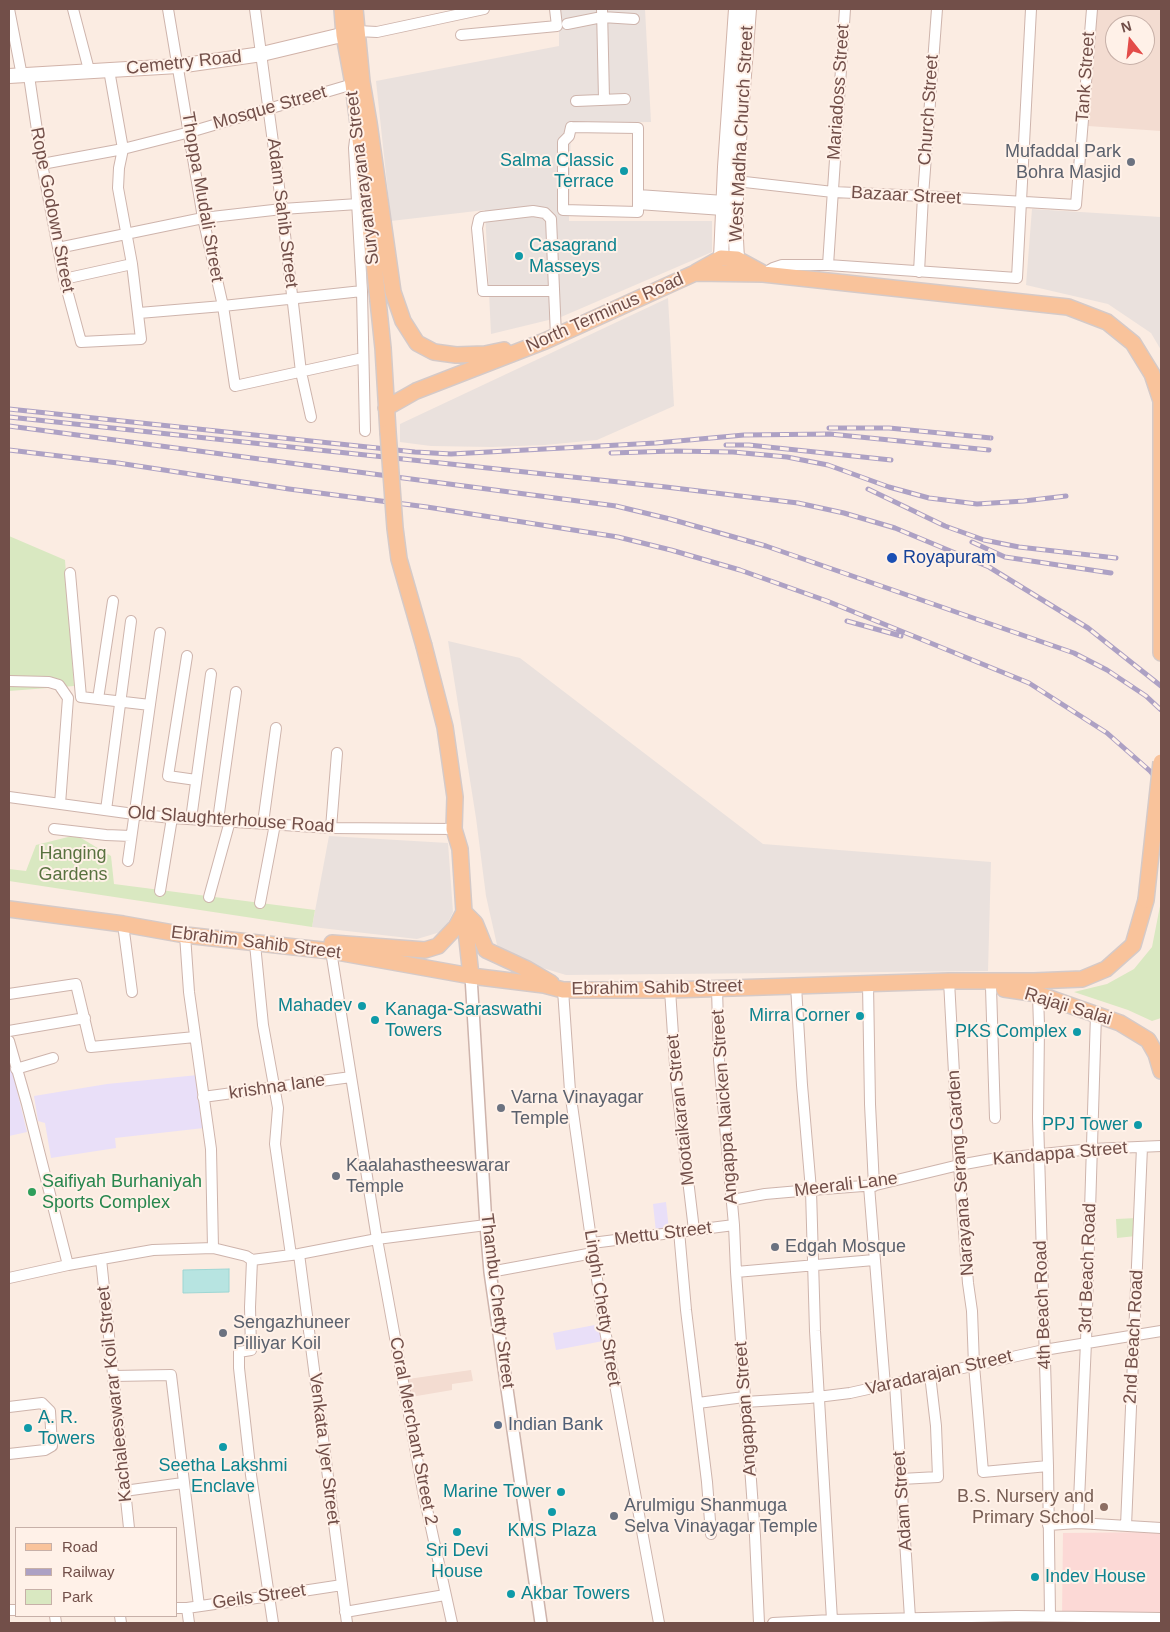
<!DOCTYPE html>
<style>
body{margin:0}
#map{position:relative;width:1170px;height:1632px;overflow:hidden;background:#fbece2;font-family:Arial,sans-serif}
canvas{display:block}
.frame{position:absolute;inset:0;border:10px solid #724f49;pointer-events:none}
.legend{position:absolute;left:15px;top:1527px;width:162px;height:90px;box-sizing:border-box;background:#fff1e8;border:1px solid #c7b0a8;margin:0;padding:6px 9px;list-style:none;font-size:15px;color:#724f49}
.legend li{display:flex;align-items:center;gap:10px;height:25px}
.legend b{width:25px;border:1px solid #c7b0a8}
.north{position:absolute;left:1105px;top:15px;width:50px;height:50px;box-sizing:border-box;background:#fff1e8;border:1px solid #c7b0a8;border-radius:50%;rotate:344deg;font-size:14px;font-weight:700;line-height:20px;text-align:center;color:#724f49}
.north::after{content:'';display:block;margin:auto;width:18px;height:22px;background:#e34c49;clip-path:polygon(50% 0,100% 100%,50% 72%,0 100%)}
</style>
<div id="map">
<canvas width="1170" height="1632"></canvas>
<div class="frame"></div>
<ul class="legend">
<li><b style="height:6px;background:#f9c39b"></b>Road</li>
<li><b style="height:6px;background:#ada1c4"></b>Railway</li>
<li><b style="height:14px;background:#d9e8c1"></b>Park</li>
</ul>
<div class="north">N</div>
</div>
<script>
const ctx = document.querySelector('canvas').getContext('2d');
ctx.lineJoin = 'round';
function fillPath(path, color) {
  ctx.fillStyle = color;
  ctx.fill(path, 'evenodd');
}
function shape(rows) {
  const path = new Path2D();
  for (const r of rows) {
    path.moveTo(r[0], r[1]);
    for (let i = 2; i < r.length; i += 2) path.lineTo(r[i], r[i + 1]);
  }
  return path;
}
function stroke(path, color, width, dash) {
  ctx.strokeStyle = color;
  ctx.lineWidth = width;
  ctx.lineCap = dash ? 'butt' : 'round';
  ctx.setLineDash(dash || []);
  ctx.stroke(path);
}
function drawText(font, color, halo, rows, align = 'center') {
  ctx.font = font + ' Arial,sans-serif';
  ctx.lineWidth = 4;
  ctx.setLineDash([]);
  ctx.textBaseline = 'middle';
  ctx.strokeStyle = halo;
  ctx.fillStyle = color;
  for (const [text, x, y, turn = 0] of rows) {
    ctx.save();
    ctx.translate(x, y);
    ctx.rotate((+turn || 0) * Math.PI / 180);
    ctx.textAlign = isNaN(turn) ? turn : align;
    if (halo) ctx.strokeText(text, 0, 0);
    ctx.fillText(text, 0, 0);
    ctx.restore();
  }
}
const residential = shape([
 [1096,9,1161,9,1161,131,1088,126],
 [1115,25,1145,25,1145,55,1115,55],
 [471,1370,473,1381,452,1384,452,1390,411,1397,408,1379]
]);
const commercial = shape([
 [1161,1532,1161,1621,1062,1617,1063,1533]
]);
const industrial = shape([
 [559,9,645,9,651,122,571,123,569,221,712,221,712,252,561,317,491,334,485,210,391,221,376,81,559,46],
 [1032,209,1161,217,1161,350,1151,333,1108,304,1026,285],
 [668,298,674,406,597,440,545,445,492,447,431,446,400,442,400,424],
 [448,641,520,658,763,844,991,862,988,971,566,975,526,963,497,945,486,896,476,818],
 [329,836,448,843,453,912,444,931,417,939,312,927]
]);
const education = shape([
 [9,1057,27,1132,9,1136],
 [198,1075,204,1128,115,1138,116,1148,51,1158,45,1123,38,1121,34,1096,107,1084],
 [666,1202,669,1230,656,1232,653,1204],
 [600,1324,603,1341,556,1350,553,1333]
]);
const green = shape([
 [9,536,65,560,74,686,9,691],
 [76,835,111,856,114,884,315,910,312,927,9,881,9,869,26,871,36,845],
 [1161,901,1161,1018,1152,1021,1128,1010,1074,992,1107,984,1134,969,1152,947],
 [1137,1218,1136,1236,1117,1238,1116,1219]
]);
const water = shape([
 [229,1269,229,1292,183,1293,183,1270,229,1269]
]);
const minor = shape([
 [9,9,22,76],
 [73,9,89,70],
 [168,9,203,218,223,306,235,386,363,358],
 [255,9,282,209,301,372,311,417],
 [602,9,604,99],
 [567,24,602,17,634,19],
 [357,31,377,32,484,9],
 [461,35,557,26,555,9],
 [29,76,42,164,64,279,81,342,141,339,132,264,118,188,119,168,123,149,109,70],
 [576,101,625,99],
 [571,127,638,128,638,212,563,210,563,142,569,136,571,127],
 [355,140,354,148,362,291,365,431],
 [42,164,123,149,190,132,353,84],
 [736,181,833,192,923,196,1076,205,1092,9],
 [638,195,724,201],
 [638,204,723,210],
 [58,248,203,218,282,209,358,204],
 [828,265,845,9],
 [919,272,923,196,937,9],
 [763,274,773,268,782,265,828,265,1017,278,1031,9],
 [64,279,132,264],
 [554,291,483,291,477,228,479,219,482,217,533,211,545,213,551,219,556,336],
 [139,313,223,306,362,291],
 [70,573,81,697,150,705],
 [187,656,168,776,196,780],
 [9,681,49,682,59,685,68,698,60,804],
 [98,699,113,601],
 [9,797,134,814,172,818,331,828,454,829],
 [106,810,131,621],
 [191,819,211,674],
 [218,820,236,692],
 [263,823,276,728],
 [331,828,337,753],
 [54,829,106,835,131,836],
 [128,861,160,633],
 [160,891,172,818],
 [209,897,230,821],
 [260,903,275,824],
 [123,924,132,992],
 [185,935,189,992,211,1149,213,1248],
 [255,944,263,1025,278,1108,275,1144,291,1255],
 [331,951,377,1239,423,1491,452,1623],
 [949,981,959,1165,968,1283,972,1311,974,1365,983,1472,1048,1466],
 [868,984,870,1104,874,1186],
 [796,986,802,1085,811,1190,815,1331,832,1620],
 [991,987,995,1118],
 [717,988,719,1060,734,1225,736,1272,755,1536,759,1623],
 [563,990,570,1091,593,1253,604,1325,659,1623],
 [670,990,676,1079,694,1230],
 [9,994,76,984,91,1047,195,1037],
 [1038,994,1039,1026,1038,1118,1048,1466,1050,1616],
 [9,1031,85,1018],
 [9,1041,27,1104,68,1265],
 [16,1069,53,1058],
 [203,1097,351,1077],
 [869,1186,885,1386],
 [732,1200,765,1194,811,1190,876,1185,959,1165,992,1159,1092,1149,1161,1146],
 [679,1231,686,1310,707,1482,711,1534],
 [592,1243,734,1225],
 [299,1254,347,1623],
 [101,1259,129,1528],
 [252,1260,250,1307,251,1350,239,1352,239,1368,251,1475,273,1623],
 [490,1272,593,1253],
 [736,1272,874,1260],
 [9,1278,68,1265,153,1250,213,1248,246,1256,252,1260,299,1254,377,1239,486,1225],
 [113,1376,171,1375,199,1606],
 [895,1384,910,1618],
 [745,1402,809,1398,850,1393,1044,1350,1161,1331],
 [698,1403,744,1397],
 [9,1407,42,1403,50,1411,52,1446,45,1450,9,1454],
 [901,1479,938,1477,936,1426,930,1375],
 [124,1491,183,1483],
 [1078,1523,1086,1342,1096,1014],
 [1048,1525,1078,1523,1161,1528],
 [1126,1526,1142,1147],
 [176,1608,187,1608,270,1596,342,1585],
 [187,1608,189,1623],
 [9,1610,16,1610],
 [345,1612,445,1595],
 [55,1616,56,1623],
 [120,1616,121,1623],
 [773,1623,832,1620,1017,1616,1161,1618]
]);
const tertiary = shape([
 [471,976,486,1225,490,1272,541,1623]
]);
const secondary = shape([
 [9,76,178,66,262,54,354,32],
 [721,258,725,167,736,9],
 [737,259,736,240,736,181,749,9]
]);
const primary = shape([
 [342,9,344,35,353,84,366,187,383,348,388,432],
 [355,9,362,82,369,123,393,292,403,321,417,343,434,352,456,355,485,354,504,350],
 [696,272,721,258,737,259,761,272],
 [386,408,416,391,545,341,695,273,763,274,1068,307,1107,322,1133,343,1152,374,1161,401,1161,653],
 [424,646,445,727,455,797,454,829,460,849,464,912,475,923,486,950,527,969,551,983],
 [9,909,123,924,185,935,331,951,471,976,544,985,563,990,670,990,949,981,1034,981,1082,979,1106,969,1133,945,1146,900],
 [464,912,471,976],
 [332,943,425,950,438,946,456,927,464,912],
 [1004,989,1038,994,1120,1023,1148,1040,1156,1054,1161,1071]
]);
const rail = shape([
 [9,409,415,452,451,454,656,443,744,435,830,434,989,450],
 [9,417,666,487,798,503,844,513,895,528,989,567,1088,628,1161,686],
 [9,426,616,506,670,519,766,546,1074,653,1107,670,1146,696,1161,710],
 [829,428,889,428,991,438],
 [726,445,749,445,891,460],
 [9,450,118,463,289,489,427,507,618,537,671,550,740,570,827,601,1029,683,1107,733,1150,771,1161,784],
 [611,453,673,451,733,452,787,457,828,465,889,487,929,498,977,504,1024,501,1066,496],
 [868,489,945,526,984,540,1019,547,1116,558],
 [972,542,1005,557,1111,573],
 [847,621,901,636]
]);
const primaryBridge = shape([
 [388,432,395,528,399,559,424,646],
 [1146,900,1161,762]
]);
const markers = [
 [1131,162,5,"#6b7280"],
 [624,171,5,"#0f9aa8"],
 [519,256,5,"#0f9aa8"],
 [892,558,6,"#1a4fb4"],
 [362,1006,5,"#0f9aa8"],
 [860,1016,5,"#0f9aa8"],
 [375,1020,5,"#0f9aa8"],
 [1077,1032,5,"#0f9aa8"],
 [501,1108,5,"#6b7280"],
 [1138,1125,5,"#0f9aa8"],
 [336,1176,5,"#6b7280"],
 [32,1192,5,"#2e9e5b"],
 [775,1247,5,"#6b7280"],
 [223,1333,5,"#6b7280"],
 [498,1425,5,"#5c6f8a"],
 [28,1428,5,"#0f9aa8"],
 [223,1447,5,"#0f9aa8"],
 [561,1492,5,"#0f9aa8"],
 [1104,1507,5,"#8d6e63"],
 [552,1512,5,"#0f9aa8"],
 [614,1516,5,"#6b7280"],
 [457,1532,5,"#0f9aa8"],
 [1035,1577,5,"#0f9aa8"],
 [511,1594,5,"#0f9aa8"]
];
const streetNames = [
 ["Cemetry Road",184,63,-6],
 ["Tank Street",1086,77,-86],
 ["Mariadoss Street",839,92,-86],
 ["Mosque Street",270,108,-16],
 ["Church Street",929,110,-86],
 ["West Madha Church Street",742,134,-87],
 ["Suryanarayana Street",363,178,-97],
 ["Bazaar Street",906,196,3],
 ["Thoppa Mudali Street",202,197,80],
 ["Rope Godown Street",52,210,79],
 ["Adam Sahib Street",282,213,83],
 ["North Terminus Road",605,313,-24],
 ["Old Slaughterhouse Road",231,820,4],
 ["Ebrahim Sahib Street",256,943,7],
 ["Ebrahim Sahib Street",657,988,-1],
 ["Rajaji Salai",1068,1007,17],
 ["krishna lane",277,1087,-8],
 ["Angappa Naicken Street",725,1107,-94],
 ["Mootaikaran Street",681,1110,-96],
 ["Kandappa Street",1060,1154,-5],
 ["Narayana Serang Garden",961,1173,-94],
 ["Meerali Lane",846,1185,-7],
 ["Mettu Street",663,1234,-7],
 ["3rd Beach Road",1088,1268,-88],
 ["Thambu Chetty Street",497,1301,83],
 ["4th Beach Road",1043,1305,-92],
 ["Linghi Chetty Street",602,1308,81],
 ["2nd Beach Road",1134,1337,-87],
 ["Varadarajan Street",939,1373,-13],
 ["Kachaleeswarar Koil Street",115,1394,-96],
 ["Angappan Street",746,1409,-94],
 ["Coral Merchant Street 2",413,1431,79],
 ["Venkata Iyer Street",324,1449,83],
 ["Adam Street",903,1501,-94],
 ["Geils Street",259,1597,-8]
];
const worshipNames = [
 ["Mufaddal Park",1121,152,"right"],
 ["Bohra Masjid",1121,173,"right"],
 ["Varna Vinayagar",511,1098],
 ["Temple",511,1119],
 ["Kaalahastheeswarar",346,1166],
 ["Temple",346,1187],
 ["Edgah Mosque",785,1247],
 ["Sengazhuneer",233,1323],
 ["Pilliyar Koil",233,1344],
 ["Arulmigu Shanmuga",624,1506],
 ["Selva Vinayagar Temple",624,1527]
];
const cultureNames = [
 ["Salma Classic",614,161],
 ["Terrace",614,182],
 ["Casagrand",529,246,"left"],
 ["Masseys",529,267,"left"],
 ["Mahadev",352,1006],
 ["Kanaga-Saraswathi",385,1010,"left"],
 ["Towers",385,1031,"left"],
 ["Mirra Corner",850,1016],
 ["PKS Complex",1067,1032],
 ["PPJ Tower",1128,1125],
 ["A. R.",38,1418,"left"],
 ["Towers",38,1439,"left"],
 ["Seetha Lakshmi",223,1466,"center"],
 ["Enclave",223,1487,"center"],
 ["Marine Tower",551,1492],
 ["KMS Plaza",552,1531,"center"],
 ["Sri Devi",457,1551,"center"],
 ["House",457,1572,"center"],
 ["Indev House",1045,1577,"left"],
 ["Akbar Towers",521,1594,"left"]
];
const transitNames = [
 ["Royapuram",903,558]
];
const parkNames = [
 ["Hanging",73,854],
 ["Gardens",73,875]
];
const leisureNames = [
 ["Saifiyah Burhaniyah",42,1182],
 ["Sports Complex",42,1203]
];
const serviceNames = [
 ["Indian Bank",508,1425]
];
const educationNames = [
 ["B.S. Nursery and",1094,1497],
 ["Primary School",1094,1518]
];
fillPath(residential, '#f3dcd1');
fillPath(commercial, '#fcd9d6');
fillPath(industrial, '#eae1dd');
fillPath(education, '#e9dff8');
fillPath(green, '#d9e8c1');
fillPath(water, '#b7e4e1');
stroke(water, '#9ed6d3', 1);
stroke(minor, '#ceb4ac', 12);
stroke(tertiary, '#ceb4ac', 14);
stroke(secondary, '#d1b3a9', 16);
stroke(primary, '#d5cac8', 18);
stroke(minor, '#fff', 10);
stroke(tertiary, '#fff', 11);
stroke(secondary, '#fff', 14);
stroke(primary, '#f9c39b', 15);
stroke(rail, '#ada1c4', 5);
stroke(rail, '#fff1e8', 3, [9]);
stroke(primaryBridge, '#d5cac8', 18, []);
stroke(primaryBridge, '#f9c39b', 15);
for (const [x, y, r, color] of markers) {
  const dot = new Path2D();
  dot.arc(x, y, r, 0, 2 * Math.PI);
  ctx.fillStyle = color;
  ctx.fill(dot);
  stroke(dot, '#fff1e8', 2);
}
drawText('18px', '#724f49', '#fff1e8', streetNames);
drawText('18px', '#5b616d', '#fff1e8', worshipNames, 'left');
drawText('18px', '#0d838f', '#fff1e8', cultureNames, 'right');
drawText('18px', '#164399', '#fff1e8', transitNames, 'left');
drawText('18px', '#58723f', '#fff1e8', parkNames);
drawText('18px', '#27864d', '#fff1e8', leisureNames, 'left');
drawText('18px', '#4e5e75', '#fff1e8', serviceNames, 'left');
drawText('18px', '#785e54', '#fff1e8', educationNames, 'right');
</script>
